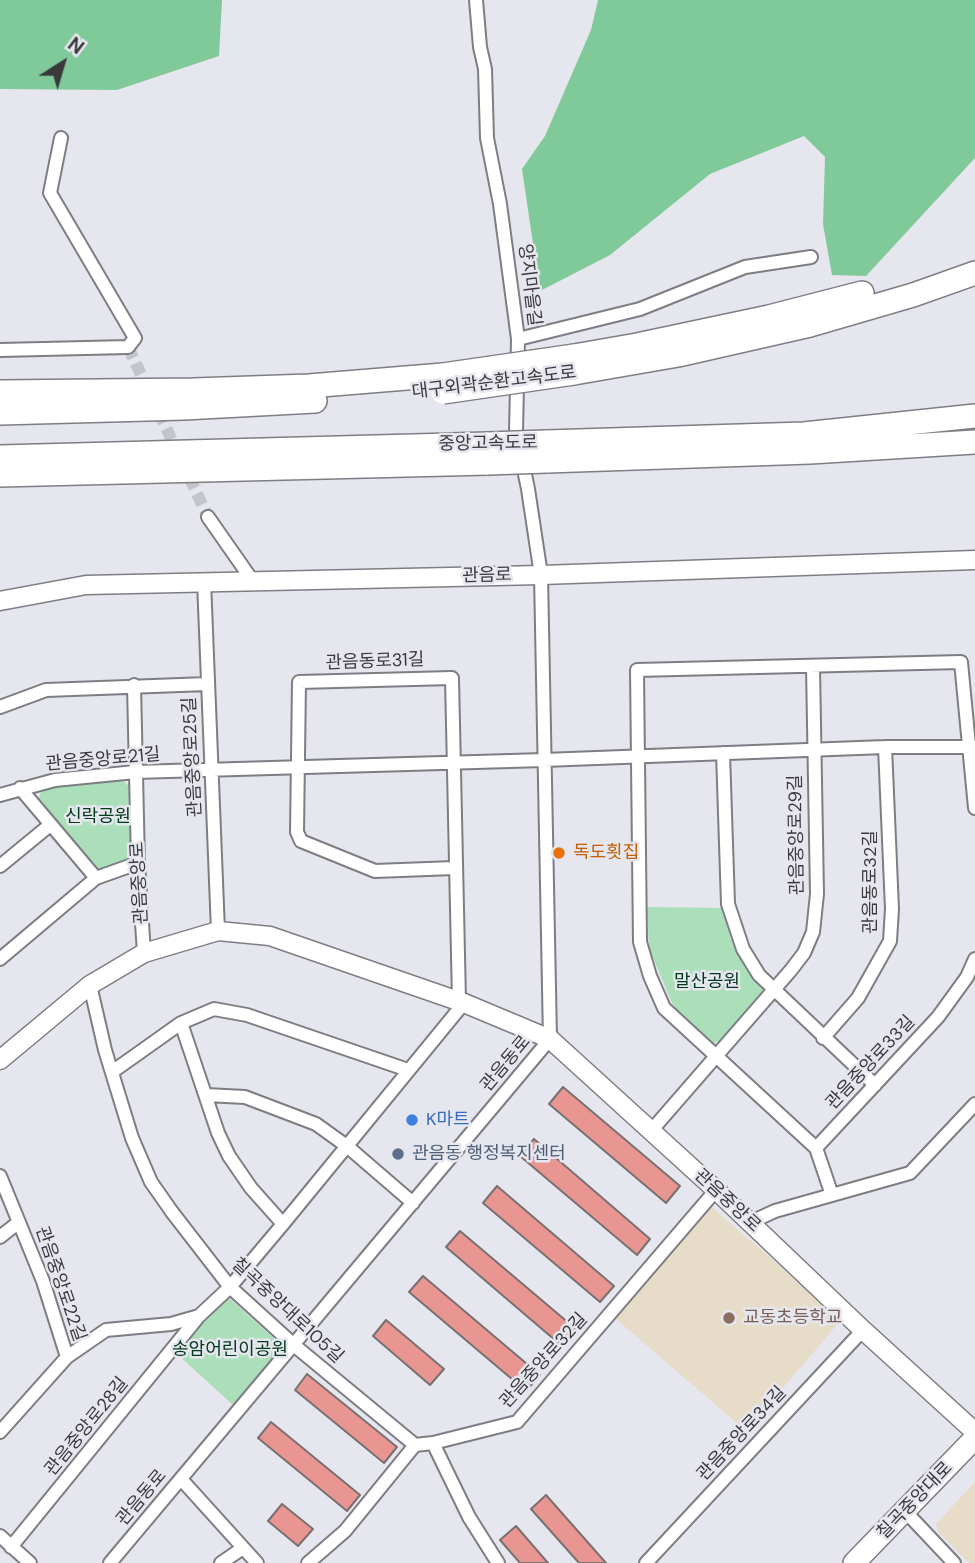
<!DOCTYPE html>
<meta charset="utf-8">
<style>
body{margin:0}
#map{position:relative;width:975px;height:1563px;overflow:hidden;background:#e6e6ee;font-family:"DM Sans",sans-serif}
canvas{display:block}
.north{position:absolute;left:28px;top:28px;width:70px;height:70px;-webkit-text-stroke:5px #e6e6ee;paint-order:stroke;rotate:37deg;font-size:19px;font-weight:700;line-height:28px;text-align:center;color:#3a3a3d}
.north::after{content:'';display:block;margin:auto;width:24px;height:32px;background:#3a3a3d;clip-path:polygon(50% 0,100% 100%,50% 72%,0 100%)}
</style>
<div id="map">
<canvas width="975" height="1563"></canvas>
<div class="north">N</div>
</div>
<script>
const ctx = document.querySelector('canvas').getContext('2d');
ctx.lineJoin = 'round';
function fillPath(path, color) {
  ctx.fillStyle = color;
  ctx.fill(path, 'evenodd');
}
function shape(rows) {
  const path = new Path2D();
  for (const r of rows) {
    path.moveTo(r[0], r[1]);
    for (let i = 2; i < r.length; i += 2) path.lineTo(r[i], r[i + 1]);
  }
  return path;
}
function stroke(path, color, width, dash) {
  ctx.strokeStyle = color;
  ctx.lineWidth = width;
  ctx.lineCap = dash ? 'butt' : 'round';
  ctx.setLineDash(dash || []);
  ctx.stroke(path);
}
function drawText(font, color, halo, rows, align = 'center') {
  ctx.font = font + ' "DM Sans","Noto Sans KR",sans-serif';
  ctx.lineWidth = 5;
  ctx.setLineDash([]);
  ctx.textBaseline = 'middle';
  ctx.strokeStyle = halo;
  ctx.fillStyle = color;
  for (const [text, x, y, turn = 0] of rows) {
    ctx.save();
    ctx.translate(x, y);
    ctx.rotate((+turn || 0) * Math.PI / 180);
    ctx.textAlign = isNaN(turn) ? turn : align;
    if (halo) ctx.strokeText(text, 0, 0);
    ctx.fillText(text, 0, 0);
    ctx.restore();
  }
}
const education = shape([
 [709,1205,842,1319,746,1431,615,1318],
 [975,1482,975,1563,969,1563,938,1532,936,1524]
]);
const green = shape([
 [121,779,131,788,135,850,127,860,101,869,93,869,38,800,43,787],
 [647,907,725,908,730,937,745,965,762,986,763,996,723,1040,710,1044,681,1016,672,1003,649,948],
 [229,1298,277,1341,278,1353,233,1405,177,1354,214,1310]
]);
const forest = shape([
 [0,0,222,0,219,56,117,90,0,89],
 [598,0,975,0,975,158,866,276,832,275,823,224,825,157,804,136,710,174,610,255,540,291,522,169,545,136,591,30]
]);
const building = shape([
 [563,1087,680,1186,666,1203,549,1104,563,1087],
 [534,1139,650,1239,637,1255,520,1156,534,1139],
 [497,1186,614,1286,600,1302,483,1203,497,1186],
 [460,1231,577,1330,563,1347,446,1247,460,1231],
 [423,1276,540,1375,526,1391,409,1292,423,1276],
 [386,1320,444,1369,430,1385,373,1336,386,1320],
 [307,1374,397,1447,384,1463,295,1390,307,1374],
 [271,1422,360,1495,347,1511,258,1438,271,1422],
 [546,1495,606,1563,579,1563,531,1509,546,1495],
 [282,1504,313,1529,298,1546,268,1521,282,1504],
 [516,1526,548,1563,520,1563,500,1540,516,1526]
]);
const minorTunnel = shape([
 [128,347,208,517]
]);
const minor = shape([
 [518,339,640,309,745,267,811,257],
 [0,350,128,347,135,338,50,193,61,138],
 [208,517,252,580],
 [204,581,218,931],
 [134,685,138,863,144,953],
 [0,707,46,690,207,684],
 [723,753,728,904,743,949,759,975,875,1085],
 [20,788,96,878],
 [0,795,55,780,135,772,544,760,885,747,975,747],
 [0,866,50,825],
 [454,868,375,871,301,841,297,832,299,682,452,678,459,1001],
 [0,959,96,878,138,863],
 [90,985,105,1050,132,1138,151,1182,172,1212,230,1287,295,1346,415,1445],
 [181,1023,218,1133,229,1156,251,1188,283,1224],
 [823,1038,858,998,890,941,892,909,885,747],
 [112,1072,181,1023,214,1009,247,1015,408,1070],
 [206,1095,245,1097,316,1124,348,1147,413,1203],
 [651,1131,791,970,804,953,813,932,817,894,813,667],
 [816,1148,938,1017,967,977,975,959],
 [0,1176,43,1281,67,1357],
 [832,1195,816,1148,664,1008,650,976,640,942,637,670,961,662,975,808],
 [751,1222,775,1211,910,1173,975,1104],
 [0,1237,19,1222],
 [0,1432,67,1357,106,1330,171,1324,199,1316,230,1287,283,1224,464,1003],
 [433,1443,469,1517,498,1563],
 [181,1479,257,1563],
 [905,1511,954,1563],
 [0,1536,30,1563],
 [11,1547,199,1316],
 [110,1563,550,1039,541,575,528,489,516,431,518,339,500,204,487,138,485,69,480,47,476,0],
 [221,1563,243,1548],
 [308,1563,345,1531,415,1445,433,1443,517,1422,716,1190],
 [646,1563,863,1330]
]);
const secondary = shape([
 [0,601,86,585,541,575,975,560],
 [0,1060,90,985,144,953,218,931,270,936,464,1003,550,1039,716,1190,863,1330,975,1432]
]);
const primary = shape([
 [854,1563,975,1438]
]);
const motorway = shape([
 [574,356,637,345,769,317,862,293],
 [574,373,678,355,810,325,913,295,975,273],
 [0,392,194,390,309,386,443,375],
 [0,413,184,408,315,401],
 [546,442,804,434,975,416],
 [0,457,488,444],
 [547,461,810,452,975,442],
 [0,475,488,463]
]);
const motorwayBridge = shape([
 [443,375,574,356],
 [443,392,574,373],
 [488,444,546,442],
 [488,463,547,461]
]);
const markers = [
 [559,853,7,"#e8710a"],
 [412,1120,7,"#3f7fe0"],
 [398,1154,7,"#5c6f8a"],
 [729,1318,7,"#8d6e63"]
];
const streetNames = [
 ["양지마을길",529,285,83],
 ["대구외곽순환고속도로",494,383,-7],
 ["중앙고속도로",488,444,-1],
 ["관음로",487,576,-1],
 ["관음동로31길",375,662,-2],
 ["관음중앙로25길",193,757,-93],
 ["관음중앙로21길",103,760,-5],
 ["관음중앙로29길",797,835,-91],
 ["관음동로32길",871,882,-90],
 ["관음중앙로",140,883,-93],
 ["관음중앙로33길",871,1063,-47],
 ["관음동로",506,1064,-50],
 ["관음중앙로",727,1201,43],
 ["관음중앙로22길",60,1284,71],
 ["칠곡중앙대로105길",287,1311,43],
 ["관음중앙로32길",544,1361,-48],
 ["관음중앙로28길",87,1427,-51],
 ["관음중앙로34길",742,1434,-47],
 ["관음동로",142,1498,-50],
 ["칠곡중앙대로",915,1501,-46]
];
const parkNames = [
 ["신락공원",98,817],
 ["말산공원",707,982],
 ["송암어린이공원",230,1350]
];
const foodNames = [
 ["독도횟집",573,853]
];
const shopNames = [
 ["K마트",426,1120]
];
const serviceNames = [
 ["관음동 행정복지센터",412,1154]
];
const educationNames = [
 ["교동초등학교",743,1318]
];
fillPath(education, '#e6dcc7');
fillPath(green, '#aadfba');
fillPath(forest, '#80c999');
fillPath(building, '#e99693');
stroke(building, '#797070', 2);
stroke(minorTunnel, '#c4c4cb', 12, [12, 6]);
stroke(minor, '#7d7d84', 16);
stroke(secondary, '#7d7d84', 21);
stroke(primary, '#7d7d84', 24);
stroke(motorway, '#7d7d84', 26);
stroke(minor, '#fff', 12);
stroke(secondary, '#fff', 18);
stroke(primary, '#fff', 21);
stroke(motorway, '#fff', 23);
stroke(motorwayBridge, '#7d7d84', 26, []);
stroke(motorwayBridge, '#fff', 23);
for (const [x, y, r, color] of markers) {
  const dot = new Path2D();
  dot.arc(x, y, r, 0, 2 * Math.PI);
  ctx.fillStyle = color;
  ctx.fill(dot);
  stroke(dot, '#e6e6ee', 2.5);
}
drawText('18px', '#3a3a3d', '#e6e6ee', streetNames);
drawText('18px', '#00391b', '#e6e6ee', parkNames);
drawText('18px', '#c56008', '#e6e6ee', foodNames, 'left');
drawText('18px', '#366cbe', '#e6e6ee', shopNames, 'left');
drawText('18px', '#4e5e75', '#e6e6ee', serviceNames, 'left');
drawText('18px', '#785e54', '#e6e6ee', educationNames, 'left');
</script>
